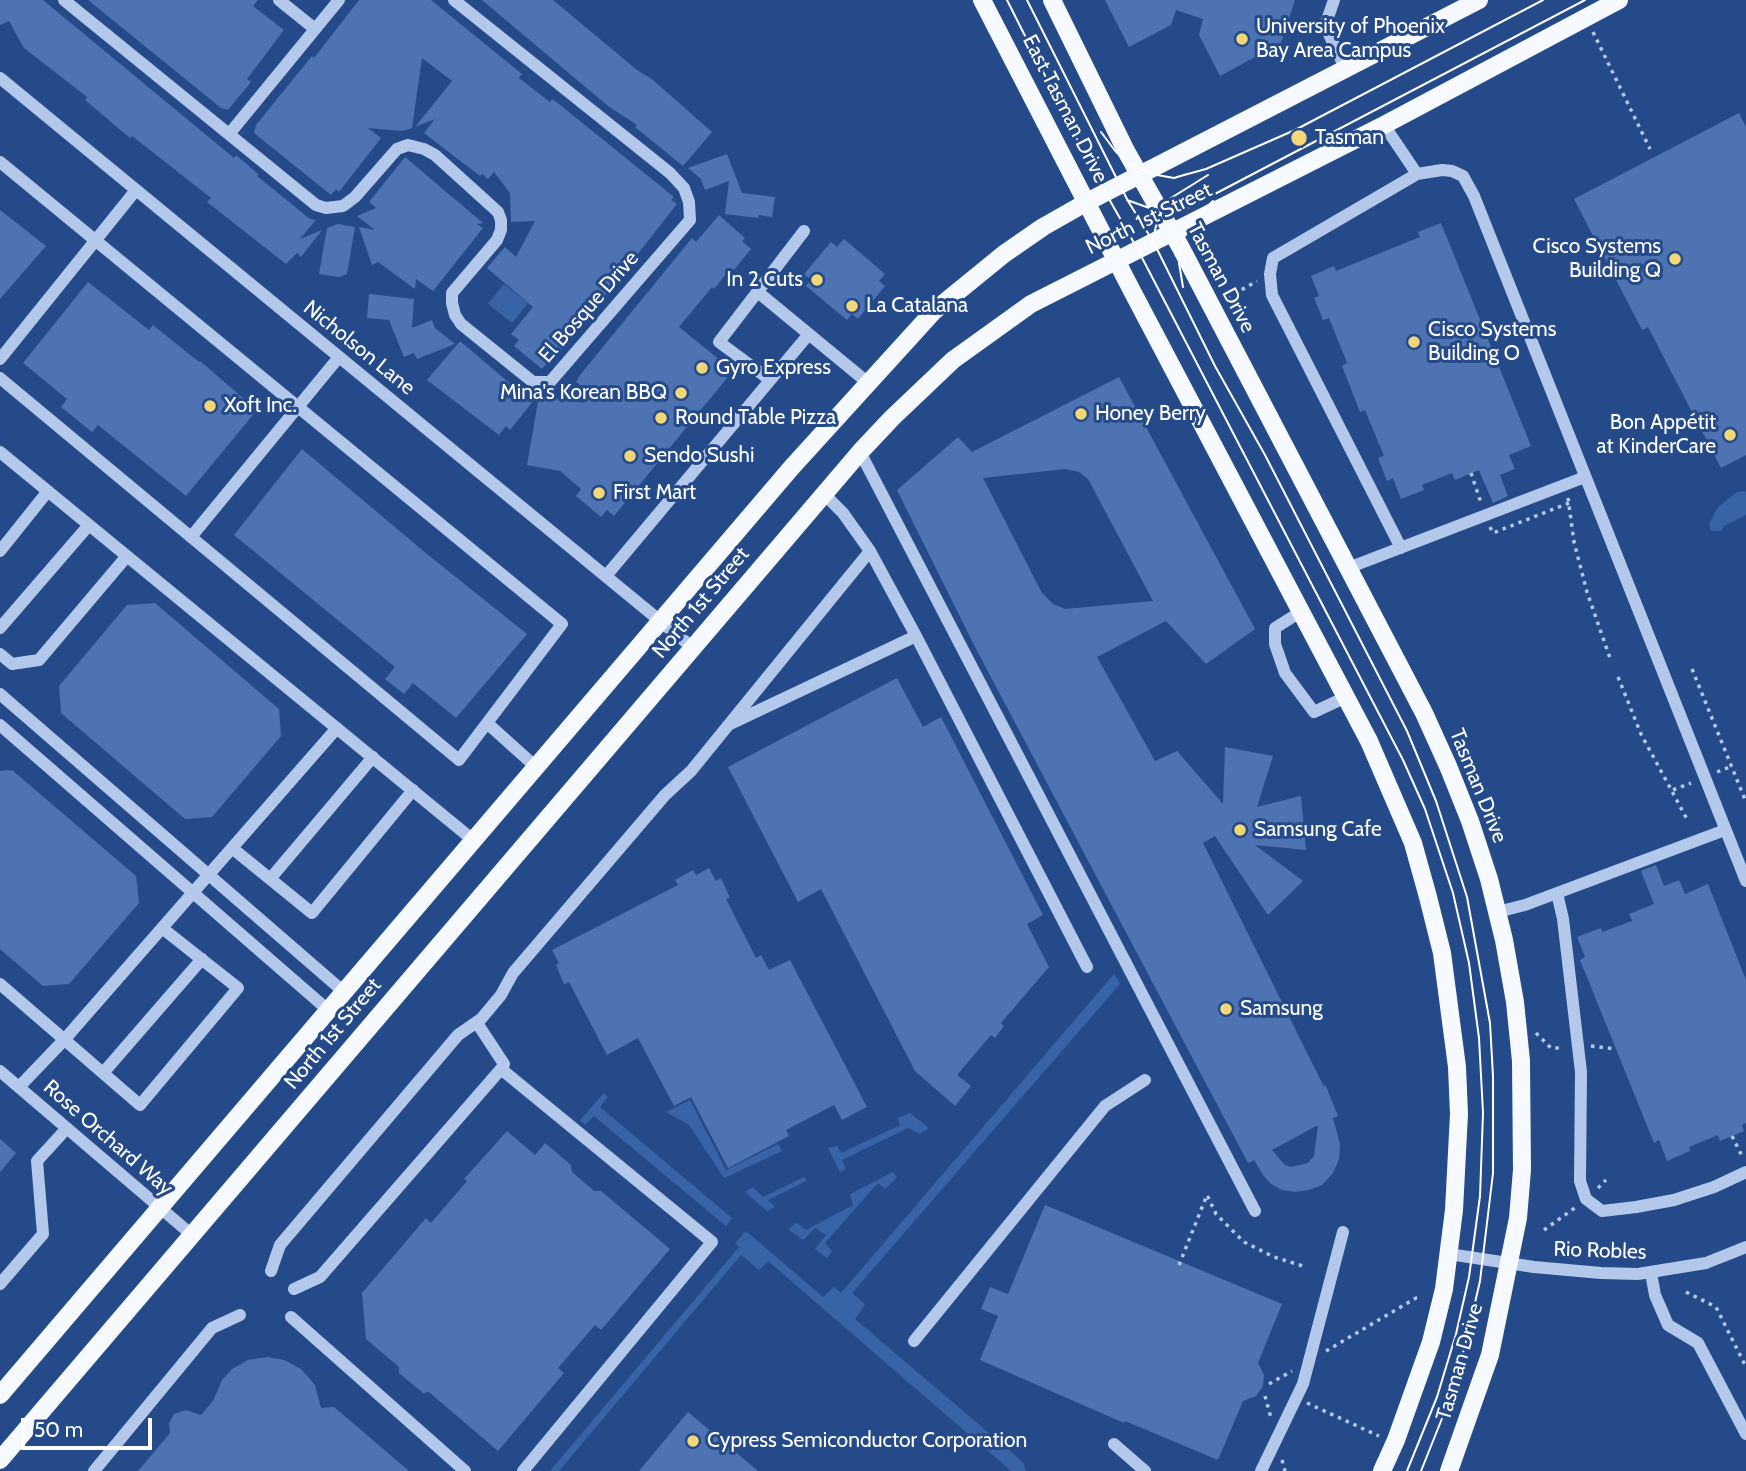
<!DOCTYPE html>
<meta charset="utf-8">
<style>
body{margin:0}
#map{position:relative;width:1746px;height:1471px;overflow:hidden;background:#254a8a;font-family:Cabin,sans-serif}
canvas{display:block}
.scale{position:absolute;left:21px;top:1418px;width:131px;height:32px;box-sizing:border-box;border:4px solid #fff;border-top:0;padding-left:9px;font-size:21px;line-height:24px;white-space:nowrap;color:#fff;-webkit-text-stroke:5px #254a8a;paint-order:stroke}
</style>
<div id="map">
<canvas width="1746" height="1471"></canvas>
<div class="scale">50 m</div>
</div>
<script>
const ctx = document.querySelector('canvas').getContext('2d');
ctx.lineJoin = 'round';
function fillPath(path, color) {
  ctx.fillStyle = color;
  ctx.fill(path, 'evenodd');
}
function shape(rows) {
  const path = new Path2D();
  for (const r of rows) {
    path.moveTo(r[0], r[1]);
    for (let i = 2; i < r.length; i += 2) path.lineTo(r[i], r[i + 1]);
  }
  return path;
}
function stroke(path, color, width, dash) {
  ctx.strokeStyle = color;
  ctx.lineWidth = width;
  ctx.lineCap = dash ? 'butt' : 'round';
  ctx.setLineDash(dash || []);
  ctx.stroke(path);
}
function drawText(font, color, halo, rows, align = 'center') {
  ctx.font = font + ' Cabin,sans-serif';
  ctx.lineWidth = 6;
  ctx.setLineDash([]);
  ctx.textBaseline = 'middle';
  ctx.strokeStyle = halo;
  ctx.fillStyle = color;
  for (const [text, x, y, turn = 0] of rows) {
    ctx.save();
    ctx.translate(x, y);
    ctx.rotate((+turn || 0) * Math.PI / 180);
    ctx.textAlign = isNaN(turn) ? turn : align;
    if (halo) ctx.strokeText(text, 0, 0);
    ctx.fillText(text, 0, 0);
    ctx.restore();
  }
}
const green = shape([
 [504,284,528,303,512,323,488,304],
 [1744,491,1746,492,1746,515,1724,526,1721,531,1711,531,1709,524,1718,507,1737,492],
 [1114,974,1120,984,852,1293,865,1304,855,1319,1023,1462,1026,1471,1011,1471,768,1261,759,1270,741,1255,559,1471,550,1471,739,1247,735,1243,746,1231,823,1297,834,1287,841,1293],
 [604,1093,608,1097,600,1107,732,1218,726,1226,594,1116,585,1125,580,1120],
 [690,1100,726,1170,778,1144,782,1151,724,1178,689,1125,666,1112],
 [910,1113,929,1128,920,1134,908,1128,842,1160,846,1169,840,1172,828,1148,837,1146,841,1153,900,1125,898,1118],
 [893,1172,897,1177,885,1189,878,1183,825,1243,832,1251,827,1258,815,1249,826,1235,815,1228,803,1240,788,1229,797,1223,806,1230,853,1205,850,1194],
 [804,1177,807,1181,768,1200,775,1207,767,1211,745,1192,753,1187,763,1197]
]);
const building = shape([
 [0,0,43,0,234,158,236,155,258,174,257,176,310,219,316,220,300,239,322,230,301,257,297,253,286,264,207,202,211,198,132,136,130,138,85,100,87,97,24,48,9,21,0,25],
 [88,0,258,0,253,6,284,30,247,79,251,82,228,110,221,108],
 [359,0,431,0,522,74,519,78,550,102,552,99,559,104,674,197,671,200,677,204,582,325,549,365,547,363,542,369,514,346,519,340,511,334,533,307,487,268,505,247,516,257,535,221,511,222,510,193,494,172,488,179,482,174,480,176,424,133,435,119,415,127,452,81,422,58,412,128,402,131,368,128,381,138,339,192,336,189,331,195,254,133,256,125,312,56,314,58],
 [482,0,553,0,637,70,653,80,712,132,683,166,635,127,637,125,608,106],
 [1105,0,1295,0,1281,43,1220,76,1199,35,1203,19,1176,10,1171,25,1129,47],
 [1739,113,1746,127,1746,455,1721,468,1648,327,1642,330,1574,199],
 [727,154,742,193,775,197,772,217,759,215,758,218,725,214,729,181,705,190,701,179,688,168],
 [405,157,483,223,477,224,483,228,433,291,416,279,415,289,378,262,372,265,359,227,375,230,357,216,376,208,369,202],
 [0,210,46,246,0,299],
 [719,215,745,238,742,241,751,249,734,270,731,268,714,289,712,287,679,327,726,365,720,372,727,378,614,516,607,510,601,517,576,496,581,489,560,471,527,465,539,396,585,403,571,392,583,387,576,382,580,375,692,238,696,242],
 [1441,223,1531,446,1509,455,1515,469,1500,475,1508,496,1493,503,1479,470,1455,480,1452,473,1422,485,1424,490,1401,499,1393,478,1387,481,1378,458,1384,456,1365,410,1360,412,1342,366,1347,363,1329,318,1323,320,1314,298,1319,296,1311,276,1334,266,1336,271,1420,237,1418,232],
 [338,224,355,227,347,274,339,277,319,274,327,228],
 [844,239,885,274,879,281,885,286,858,319,852,314,847,320,806,286,811,280,804,274,831,242,837,247],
 [88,282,149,330,153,325,199,362,200,361,257,410,186,496,98,425,92,432,61,407,67,399,23,363],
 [369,294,414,299,412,328,432,320,435,328,455,344,417,359,414,353,404,357,389,320,367,318],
 [460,341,520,392,538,395,510,430,506,426,499,435,427,380],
 [1119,377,1255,629,1206,664,1166,621,1097,657,1155,761,1177,751,1223,804,1225,747,1273,756,1257,807,1301,796,1306,850,1255,845,1303,881,1268,915,1215,836,1203,843,1324,1087,1325,1084,1338,1116,1333,1118,1340,1144,1339,1159,1333,1173,1322,1185,1309,1190,1295,1192,1282,1190,1271,1184,1263,1175,1254,1160,1248,1163,975,647,897,490,958,437,972,452],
 [1065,469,1079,472,1088,479,1153,601,1065,609,1053,604,1042,593,983,478],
 [1318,1125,1314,1156,1308,1163,1291,1167,1285,1165,1272,1150],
 [302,449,427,554,527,634,456,718,413,683,404,694,385,679,395,667,234,535],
 [155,603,279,709,281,736,212,817,185,819,61,713,59,686,127,605],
 [897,678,923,727,941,717,1043,915,1027,924,1049,967,1001,1023,1004,1026,995,1038,991,1035,957,1075,971,1086,955,1106,915,1071,821,889,798,902,728,767],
 [12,770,136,876,139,903,69,984,43,986,0,949,0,771],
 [1656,865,1664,886,1679,880,1685,894,1708,884,1746,980,1746,1123,1742,1125,1744,1131,1720,1141,1718,1135,1689,1147,1690,1151,1667,1161,1659,1140,1654,1143,1631,1086,1580,960,1585,957,1577,937,1601,928,1602,932,1632,921,1629,914,1654,904,1641,871],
 [709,868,716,881,721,878,730,898,726,899,756,958,761,955,769,970,790,960,867,1107,842,1120,834,1105,786,1130,789,1136,728,1168,691,1097,674,1106,638,1038,607,1055,569,982,564,984,556,965,559,963,552,950,678,885,675,880,693,870,696,875],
 [507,1131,535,1155,545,1143,571,1165,572,1172,594,1191,601,1191,670,1249,601,1330,595,1325,558,1368,564,1373,498,1451,429,1392,423,1393,399,1373,399,1367,366,1339,362,1293,426,1218,431,1223,467,1181,464,1179],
 [0,1139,16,1153,0,1172],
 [1045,1205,1282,1304,1258,1363,1264,1375,1263,1386,1256,1396,1243,1401,1218,1460,1125,1421,1124,1423,980,1360,998,1316,981,1309,990,1287,1008,1294],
 [267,1357,284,1360,301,1369,315,1385,321,1408,334,1407,409,1471,138,1471,170,1433,169,1423,174,1414,186,1410,201,1415,213,1401,222,1380,232,1369,248,1360],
 [688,1412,758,1471,639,1471]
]);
const path = shape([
 [1593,32,1650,149],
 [1227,298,1257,281],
 [1471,473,1481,503],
 [1568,498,1574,542,1587,592,1610,658],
 [1490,527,1493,533,1569,503],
 [1692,669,1746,802],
 [1618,677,1641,734,1688,821],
 [1717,772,1732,766],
 [1673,790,1691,783],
 [1536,1033,1551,1048,1563,1048],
 [1591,1046,1616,1049],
 [1732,1136,1743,1158],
 [1598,1188,1606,1180],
 [1544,1230,1576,1207],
 [1179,1265,1207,1195,1216,1214,1244,1242,1274,1257,1306,1267],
 [1686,1292,1716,1307,1746,1367],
 [1326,1351,1416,1298,1422,1298],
 [1269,1384,1292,1371],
 [1265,1396,1271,1418],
 [1307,1403,1379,1436],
 [1282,1460,1285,1471]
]);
const minor = shape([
 [64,0,316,205,326,208,343,206,355,197,397,149,408,145,424,149,435,155,498,212,501,220,501,230,497,240,452,293,452,303,455,315,461,324,533,382,550,382,690,220,689,202,684,188,670,173,454,0],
 [279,0,315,29],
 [1334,0,1325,26,1345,68],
 [0,78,693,648],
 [1384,125,1417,174],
 [230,133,339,0],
 [0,162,562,624,459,760,0,378],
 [759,293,867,382],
 [0,359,136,190],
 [770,380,719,342,804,231],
 [0,452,473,840],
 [860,452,1255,1211],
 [824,494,843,513,870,551,916,636,1087,967],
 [191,537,339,357],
 [1401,548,1272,295,1270,274,1273,258,1417,174,1442,170,1452,171,1463,176,1474,196,1746,881],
 [0,551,48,491],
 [1348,568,1585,477],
 [606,576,809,334],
 [1302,611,1275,628,1275,644,1285,673,1314,712,1346,697],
 [0,628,89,525],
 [0,654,12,664,39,660,127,556],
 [0,694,344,992],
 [487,723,536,767],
 [730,724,916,636],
 [0,725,328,1010],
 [232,848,312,913,413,790],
 [270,879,373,757],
 [1557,893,1563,919,1581,1072,1580,1181,1586,1199,1602,1211,1636,1207,1674,1200,1714,1187,1746,1172],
 [1497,912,1525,905,1725,830],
 [0,984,140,1105,238,988,162,928],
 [501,1069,712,1242,523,1471],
 [0,1071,192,1235],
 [103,1073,202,959],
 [19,1087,64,1040,337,728],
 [1449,1254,1534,1267,1601,1273,1638,1274,1706,1263,1746,1247],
 [271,1271,280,1245,458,1035,481,1019,501,995,513,973,665,795,691,771,870,551],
 [1651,1273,1655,1295,1668,1325,1698,1343,1746,1434],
 [0,1284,43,1234,37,1161,67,1128],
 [294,1289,320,1277,501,1069,504,1064,477,1023],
 [291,1317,465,1471],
 [914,1341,1105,1106,1145,1080],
 [1114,1444,1145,1471],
 [94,1471,212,1328,240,1315],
 [1261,1471,1303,1384,1343,1232]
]);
const major = shape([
 [982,0,1131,289,1369,741,1413,843,1428,897,1442,953,1457,1067,1459,1114,1454,1210,1444,1289,1431,1342,1396,1440,1382,1471],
 [1052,0,1126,151,1181,248,1424,713,1448,766,1470,821,1489,879,1504,940,1515,1002,1521,1061,1522,1170,1518,1218,1490,1355,1449,1471],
 [0,1395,792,467,934,311,1004,254,1043,227,1087,202,1479,0],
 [0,1460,860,452,892,418,953,360,1031,304,1384,125,1619,0]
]);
const tram = shape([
 [1007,0,1092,169,1138,250,1403,760,1425,809,1453,893,1469,963,1479,1038,1483,1113,1480,1196,1469,1277,1456,1334,1437,1397,1407,1471],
 [1027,0,1128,201,1154,243,1215,366,1265,455,1407,731,1436,801,1467,897,1490,1023,1493,1076,1493,1173,1480,1281,1465,1346,1445,1411,1421,1471],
 [1101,132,1116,152,1135,167,1157,175,1174,178,1184,175,1206,169,1295,130,1543,0],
 [1127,200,1155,210,1168,211,1190,207,1585,0],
 [1152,244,1158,217,1171,198,1208,175],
 [1183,287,1179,263,1183,239,1196,217,1213,201]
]);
const markers = [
 [1242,39,7,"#f4d877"],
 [1299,138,9,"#f4d877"],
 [1675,259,7,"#f4d877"],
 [817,280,7,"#f4d877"],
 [852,306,7,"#f4d877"],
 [1414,342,7,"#f4d877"],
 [702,368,7,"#f4d877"],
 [681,393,7,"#f4d877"],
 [210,406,7,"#f4d877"],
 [1081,414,7,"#f4d877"],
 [661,418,7,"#f4d877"],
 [1730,435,7,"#f4d877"],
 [630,456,7,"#f4d877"],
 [599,493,7,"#f4d877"],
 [1240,830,7,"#f4d877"],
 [1226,1009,7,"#f4d877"],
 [693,1441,7,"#f4d877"]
];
const poiNames = [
 ["University of Phoenix",1256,27],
 ["Bay Area Campus",1256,51],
 ["Tasman",1315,138],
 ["Cisco Systems",1661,247,"right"],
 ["Building Q",1661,271,"right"],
 ["In 2 Cuts",803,280,"right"],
 ["La Catalana",866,306],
 ["Cisco Systems",1428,330],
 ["Building O",1428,354],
 ["Gyro Express",716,368],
 ["Mina's Korean BBQ",667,393,"right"],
 ["Xoft Inc.",224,406],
 ["Honey Berry",1095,414],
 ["Round Table Pizza",675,418],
 ["Bon Appétit",1716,423,"right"],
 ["at KinderCare",1716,447,"right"],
 ["Sendo Sushi",644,456],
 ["First Mart",613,493],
 ["Samsung Cafe",1254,830],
 ["Samsung",1240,1009],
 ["Cypress Semiconductor Corporation",707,1441]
];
const streetNames = [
 ["East Tasman Drive",1065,109,63],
 ["North 1st Street",1149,219,-26],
 ["Tasman Drive",1221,278,62],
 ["El Bosque Drive",589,307,-49],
 ["Nicholson Lane",359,348,39],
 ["North 1st Street",701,603,-50],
 ["Tasman Drive",1478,786,68],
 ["North 1st Street",333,1034,-50],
 ["Rose Orchard Way",108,1138,41],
 ["Rio Robles",1600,1251,2],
 ["Tasman Drive",1460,1362,-74]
];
fillPath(green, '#3963a7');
fillPath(building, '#4d73b2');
stroke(path, '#b3c8ea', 3.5, [3.5, 5]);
stroke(minor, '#b3c8ea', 12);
stroke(major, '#f6f9fe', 18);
stroke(tram, '#fff', 2);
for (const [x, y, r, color] of markers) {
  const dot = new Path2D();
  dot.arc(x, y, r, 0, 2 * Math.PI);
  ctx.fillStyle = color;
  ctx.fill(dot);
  stroke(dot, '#254a8a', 2.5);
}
drawText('21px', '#fff', '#254a8a', poiNames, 'left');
drawText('21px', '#fff', '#254a8a', streetNames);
</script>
